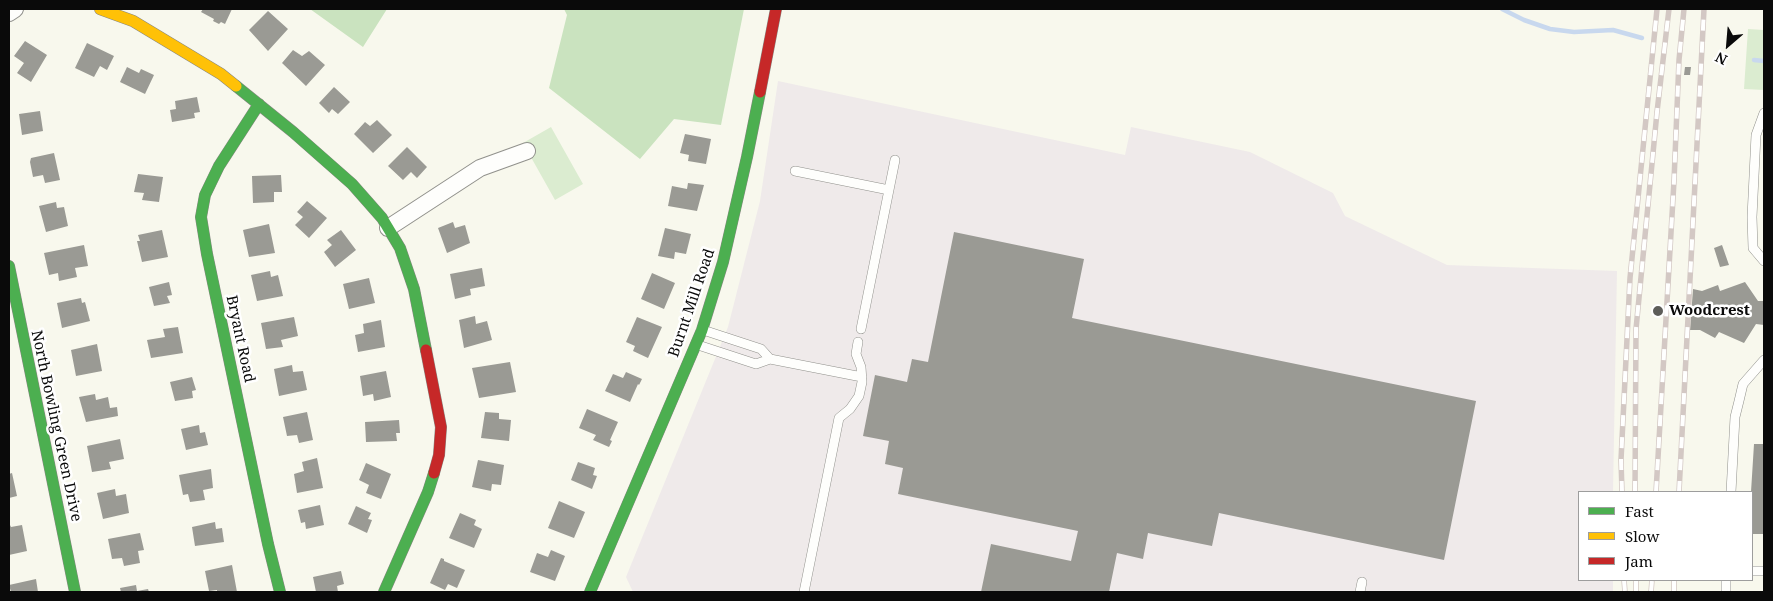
<!DOCTYPE html>
<style>
body{margin:0}
#map{position:relative;width:1773px;height:601px;overflow:hidden;background:#f8f8ed;font-family:"Noto Serif",serif}
canvas{display:block}
.frame{position:absolute;inset:0;border:10px solid #0a0a0a;pointer-events:none}
.legend{position:absolute;left:1578px;top:491px;width:175px;height:90px;box-sizing:border-box;background:#fff;border:1px solid #9d9d9d;margin:0;padding:6px 9px;list-style:none;font-size:15px;color:#0a0a0a}
.legend li{display:flex;align-items:center;gap:10px;height:25px}
.legend b{width:25px;border:1px solid #9d9d9d}
.north{position:absolute;left:1703px;top:20px;width:50px;height:50px;-webkit-text-stroke:4px #fff;paint-order:stroke;rotate:207deg;font-size:14px;font-weight:700;line-height:20px;text-align:center;color:#0a0a0a}
.north::after{content:'';display:block;margin:auto;width:18px;height:22px;background:#0a0a0a;clip-path:polygon(50% 0,100% 100%,50% 72%,0 100%)}
</style>
<div id="map">
<canvas width="1773" height="601"></canvas>
<div class="frame"></div>
<ul class="legend">
<li><b style="height:6px;background:#4caf50"></b>Fast</li>
<li><b style="height:6px;background:#ffc107"></b>Slow</li>
<li><b style="height:6px;background:#c62828"></b>Jam</li>
</ul>
<div class="north">N</div>
</div>
<script>
const ctx = document.querySelector('canvas').getContext('2d');
ctx.lineJoin = 'round';
function fillPath(path, color) {
  ctx.fillStyle = color;
  ctx.fill(path, 'evenodd');
}
function shape(rows) {
  const path = new Path2D();
  for (const r of rows) {
    path.moveTo(r[0], r[1]);
    for (let i = 2; i < r.length; i += 2) path.lineTo(r[i], r[i + 1]);
  }
  return path;
}
function stroke(path, color, width, dash) {
  ctx.strokeStyle = color;
  ctx.lineWidth = width;
  ctx.lineCap = dash ? 'butt' : 'round';
  ctx.setLineDash(dash || []);
  ctx.stroke(path);
}
function drawText(font, color, halo, rows, align = 'center') {
  ctx.font = font + ' "Noto Serif",serif';
  ctx.lineWidth = 5;
  ctx.setLineDash([]);
  ctx.textBaseline = 'middle';
  ctx.strokeStyle = halo;
  ctx.fillStyle = color;
  for (const [text, x, y, turn = 0] of rows) {
    ctx.save();
    ctx.translate(x, y);
    ctx.rotate((+turn || 0) * Math.PI / 180);
    ctx.textAlign = isNaN(turn) ? turn : align;
    if (halo) ctx.strokeText(text, 0, 0);
    ctx.fillText(text, 0, 0);
    ctx.restore();
  }
}
const industrial = shape([
 [778,81,1125,155,1131,127,1250,152,1333,193,1345,216,1447,265,1617,271,1613,492,1579,492,1579,580,1613,580,1613,592,633,592,626,577,728,327,760,201]
]);
const green = shape([
 [1748,29,1764,30,1764,90,1744,89],
 [551,127,583,184,555,200,523,143]
]);
const forest = shape([
 [310,9,387,9,363,47],
 [564,9,744,9,721,125,674,119,640,159,549,88,567,15]
]);
const stream = shape([
 [1502,9,1524,20,1550,29,1574,32,1613,30,1642,38],
 [1754,60,1764,61]
]);
const building = shape([
 [203,9,232,9,225,24,221,22,219,24,213,21,214,19,201,12],
 [268,11,288,29,268,51,249,30],
 [25,41,47,55,31,82,17,73,24,63,14,56],
 [87,43,114,56,107,70,100,66,94,77,75,68],
 [293,50,302,56,309,51,325,65,306,86,282,63],
 [127,67,139,73,141,69,154,75,145,94,120,82],
 [1685,67,1691,67,1690,75,1684,75],
 [334,87,350,102,338,114,332,109,329,113,319,103],
 [197,97,200,112,194,113,195,118,172,122,170,110,176,109,175,101],
 [40,111,43,131,22,135,19,114],
 [377,120,392,135,373,153,354,134,365,122,370,126],
 [685,134,711,139,706,164,688,161,689,155,680,153],
 [407,147,427,167,417,178,411,172,403,180,388,166],
 [54,153,60,180,45,183,43,175,33,177,30,162,31,158],
 [138,174,163,177,159,202,142,200,144,193,134,192],
 [281,175,282,192,274,192,274,202,253,203,252,176],
 [688,183,704,185,697,211,668,206,672,186,687,189],
 [307,201,327,218,309,238,295,225,303,217,297,212],
 [56,202,57,208,64,207,68,226,46,232,39,206],
 [453,222,455,228,465,225,470,243,447,253,438,228],
 [269,224,275,253,249,257,243,230],
 [665,228,691,234,686,254,675,252,674,259,658,256],
 [162,230,168,257,142,262,137,241,140,241,138,235],
 [341,230,356,250,335,267,324,252,332,245,327,240],
 [954,232,1084,259,1072,318,1476,401,1444,560,1219,513,1212,546,1148,533,1143,559,1117,553,1109,592,981,592,991,544,1071,561,1078,531,898,494,903,468,885,464,889,441,863,436,875,375,907,382,912,359,928,362],
 [84,245,88,266,75,268,77,277,59,281,58,273,49,275,44,253],
 [1722,245,1729,265,1720,267,1714,248],
 [482,268,485,286,470,289,471,295,455,299,450,274],
 [270,271,271,277,278,275,283,296,257,301,251,275],
 [652,273,675,283,664,309,641,299],
 [369,278,375,303,349,309,343,284],
 [169,282,172,295,167,296,170,303,154,306,149,287],
 [1745,282,1758,301,1764,301,1764,325,1756,324,1744,343,1719,332,1715,338,1700,330,1690,330,1693,289,1702,291,1718,285,1720,291],
 [81,298,82,303,85,302,90,321,62,328,57,303],
 [475,316,476,324,487,321,492,340,464,348,459,320],
 [294,317,298,336,281,340,283,347,266,349,261,323],
 [637,317,662,327,648,358,633,351,635,346,626,342],
 [381,320,385,347,358,352,355,335,364,333,363,324],
 [178,327,183,353,151,358,147,340,165,337,163,329],
 [97,344,102,371,76,376,71,350],
 [510,362,516,392,479,398,472,368],
 [292,365,293,372,303,371,307,390,279,396,274,369],
 [386,371,391,397,374,401,373,394,363,396,360,376],
 [626,372,642,379,639,385,638,384,630,402,605,391,613,374,623,378],
 [192,377,196,390,192,391,193,398,175,401,170,382],
 [95,394,96,400,108,397,110,408,117,407,118,416,86,422,79,397],
 [587,409,618,422,610,440,612,441,609,447,593,440,596,435,579,428],
 [307,412,313,440,299,443,297,435,287,436,283,417],
 [485,412,499,413,499,419,511,420,509,441,481,438],
 [399,420,400,433,396,433,397,441,366,442,365,422],
 [199,425,200,433,205,432,208,445,186,450,181,429],
 [120,439,124,459,109,462,111,469,92,472,87,446],
 [1754,444,1764,444,1764,534,1752,534,1751,492],
 [317,458,323,488,297,493,294,474,304,471,302,462],
 [478,460,504,465,501,485,492,484,491,491,472,487],
 [578,462,595,468,593,475,597,476,592,489,571,480],
 [366,463,391,474,381,499,366,493,369,485,359,480],
 [211,469,213,488,203,490,205,500,190,502,188,494,183,495,179,475],
 [12,473,17,496,9,498,9,474],
 [115,489,116,496,126,494,129,513,103,519,97,493],
 [559,501,585,512,574,538,548,528],
 [320,505,324,525,306,529,305,522,301,523,298,510],
 [356,506,371,513,368,519,372,520,367,533,348,524],
 [460,513,476,520,474,525,482,529,474,548,449,538],
 [215,522,216,529,222,528,224,542,195,546,192,527],
 [9,523,11,527,22,525,27,551,9,555],
 [140,533,144,550,138,551,140,563,124,566,122,558,112,559,108,539],
 [551,550,565,556,555,581,530,572,537,553,548,557],
 [441,558,444,559,444,561,465,570,457,588,448,584,445,590,430,583],
 [232,565,237,592,217,592,217,590,209,591,205,571],
 [341,571,344,584,337,586,338,592,316,592,313,577],
 [36,579,38,592,11,592,9,585],
 [136,585,137,591,148,589,149,592,121,592,120,588]
]);
const lane = shape([
 [1764,113,1756,135,1752,217,1753,248,1764,261],
 [795,171,889,190],
 [861,329,895,160],
 [703,330,761,349,770,359],
 [698,345,756,364,770,359,862,377],
 [1731,492,1735,417,1739,401,1743,384,1764,360],
 [1752,571,1764,571],
 [804,592,839,418,850,409,859,396,862,382,861,367,856,354,858,342],
 [1360,592,1362,582],
 [1726,592,1726,580]
]);
const street = shape([
 [9,13,15,9],
 [388,228,480,168,527,151]
]);
const fast = shape([
 [236,86,293,132,352,184,382,218,400,248,414,289,426,350],
 [259,104,219,166,205,195,201,217,207,254,268,544,280,592],
 [9,266,75,592],
 [384,592,428,492,434,473],
 [590,592,702,330,723,262,747,157,760,92]
]);
const slow = shape([
 [100,9,133,21,221,74,236,86]
]);
const jam = shape([
 [760,92,776,9],
 [426,350,441,427,439,455,434,473]
]);
const rail = shape([
 [1622,492,1621,460,1630,278,1657,9],
 [1635,492,1636,329,1657,112,1669,9],
 [1656,492,1674,181,1679,60,1684,9],
 [1679,492,1704,9],
 [1624,580,1625,592],
 [1636,580,1636,592],
 [1651,592,1652,580],
 [1674,592,1674,580]
]);
const markers = [
 [1658,311,6,"#5d5d59"]
];
const streetNames = [
 ["Burnt Mill Road",692,303,-71],
 ["Bryant Road",240,339,78],
 ["North Bowling Green Drive",56,426,78]
];
const poiNames = [
 ["Woodcrest",1669,311]
];
fillPath(industrial, '#efeaea');
fillPath(green, '#dbecd0');
fillPath(forest, '#cae3bf');
stroke(stream, '#c8d8ee', 4.5);
fillPath(building, '#9a9a94');
stroke(lane, '#91918c', 10);
stroke(street, '#91918c', 18);
stroke(fast, '#888883', 12);
stroke(slow, '#888883', 12);
stroke(jam, '#888883', 12);
stroke(lane, '#fefefc', 9);
stroke(street, '#fefefc', 16);
stroke(fast, '#4caf50', 11);
stroke(slow, '#ffc107', 11);
stroke(jam, '#c62828', 11);
stroke(rail, '#d3c8c4', 5.5);
stroke(rail, '#fff', 4, [11]);
for (const [x, y, r, color] of markers) {
  const dot = new Path2D();
  dot.arc(x, y, r, 0, 2 * Math.PI);
  ctx.fillStyle = color;
  ctx.fill(dot);
  stroke(dot, '#fff', 2);
}
drawText('15px', '#0a0a0a', '#fff', streetNames);
drawText('bold 15px', '#0a0a0a', '#fff', poiNames, 'left');
</script>
